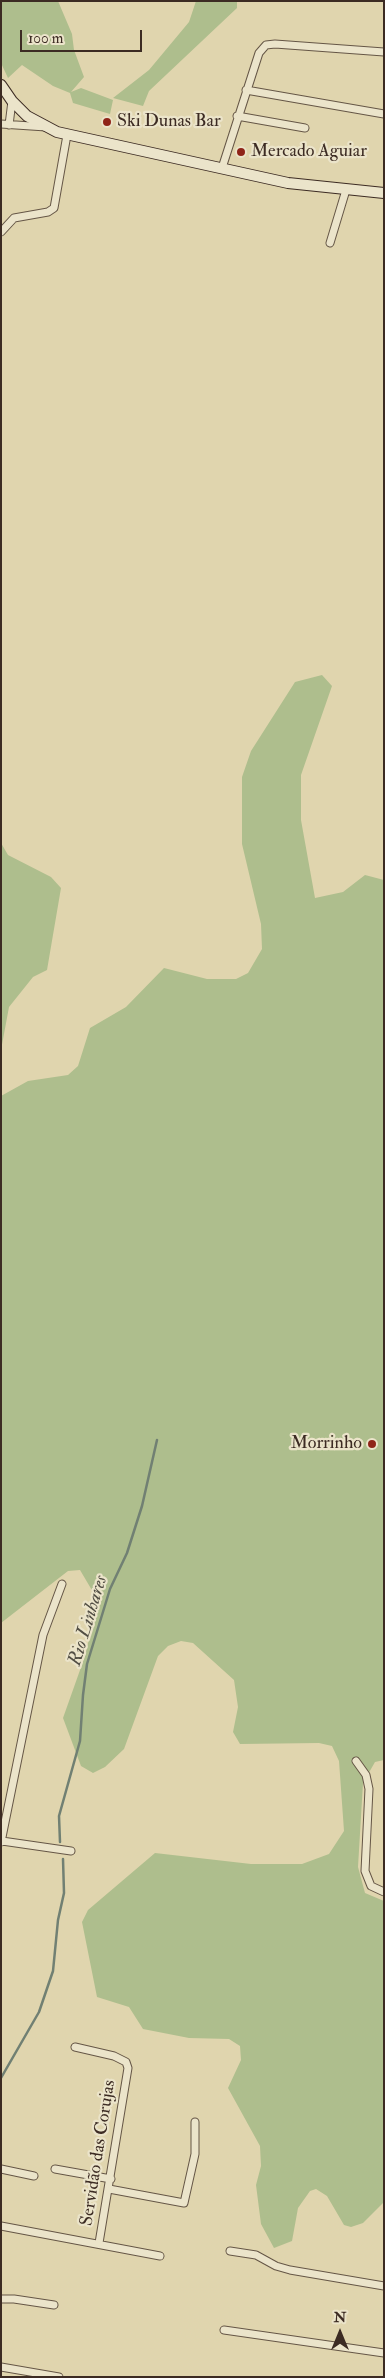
<!DOCTYPE html>
<meta charset="utf-8">
<style>
body{margin:0}
#map{position:relative;width:385px;height:2378px;overflow:hidden;background:#e0d5ae;font-family:"IM FELL Double Pica",serif}
canvas{display:block}
.frame{position:absolute;inset:0;border:2px solid #3c2b23;pointer-events:none}
.north{position:absolute;left:315px;top:2308px;width:50px;height:50px;-webkit-text-stroke:4px #ebe4ca;paint-order:stroke;rotate:0deg;font-size:14px;font-weight:700;line-height:20px;text-align:center;color:#3c2b23}
.north::after{content:'';display:block;margin:auto;width:18px;height:22px;background:#3c2b23;clip-path:polygon(50% 0,100% 100%,50% 72%,0 100%)}
.scale{position:absolute;left:20px;top:30px;width:122px;height:22px;box-sizing:border-box;border:2px solid #3c2b23;border-top:0;padding-left:6px;font-size:15px;line-height:18px;white-space:nowrap;color:#3c2b23;-webkit-text-stroke:4px #ebe4ca;paint-order:stroke}
</style>
<div id="map">
<canvas width="385" height="2378"></canvas>
<div class="frame"></div>
<div class="north">N</div>
<div class="scale">100 m</div>
</div>
<script>
const ctx = document.querySelector('canvas').getContext('2d');
ctx.lineJoin = 'round';
function fillPath(path, color) {
  ctx.fillStyle = color;
  ctx.fill(path, 'evenodd');
}
function shape(rows) {
  const path = new Path2D();
  for (const r of rows) {
    path.moveTo(r[0], r[1]);
    for (let i = 2; i < r.length; i += 2) path.lineTo(r[i], r[i + 1]);
  }
  return path;
}
function stroke(path, color, width, dash) {
  ctx.strokeStyle = color;
  ctx.lineWidth = width;
  ctx.lineCap = dash ? 'butt' : 'round';
  ctx.setLineDash(dash || []);
  ctx.stroke(path);
}
function drawText(font, color, halo, rows, align = 'center') {
  ctx.font = font + ' "IM FELL Double Pica",serif';
  ctx.lineWidth = 4.5;
  ctx.setLineDash([]);
  ctx.textBaseline = 'middle';
  ctx.strokeStyle = halo;
  ctx.fillStyle = color;
  for (const [text, x, y, turn = 0] of rows) {
    ctx.save();
    ctx.translate(x, y);
    ctx.rotate((+turn || 0) * Math.PI / 180);
    ctx.textAlign = isNaN(turn) ? turn : align;
    if (halo) ctx.strokeText(text, 0, 0);
    ctx.fillText(text, 0, 0);
    ctx.restore();
  }
}
const green = shape([
 [1,1,58,1,72,34,74,50,84,77,71,92,81,88,113,100,110,114,73,103,70,93,53,86,22,65,8,78,1,63],
 [196,1,237,1,237,8,149,91,143,106,113,98,149,70,189,22],
 [322,675,332,686,301,775,301,820,315,898,343,892,365,875,384,880,384,1760,375,1762,363,1783,358,1867,365,1893,384,1901,384,2202,363,2223,351,2227,344,2225,327,2196,316,2189,310,2191,298,2208,292,2241,274,2248,261,2224,256,2185,261,2166,260,2146,228,2088,241,2060,240,2046,229,2039,189,2038,143,2029,129,2007,97,1997,82,1922,88,1910,155,1853,251,1864,302,1864,329,1854,344,1831,339,1761,332,1746,319,1743,240,1744,233,1732,238,1707,234,1680,193,1643,181,1641,168,1646,158,1656,124,1749,105,1767,93,1773,81,1766,63,1718,85,1656,94,1618,93,1592,80,1570,68,1571,1,1623,1,1096,28,1081,68,1075,78,1066,90,1028,126,1007,164,968,207,979,236,979,248,973,262,949,261,924,242,844,242,777,251,751,295,682],
 [1,843,8,855,51,877,61,888,47,970,33,977,9,1007,1,1050]
]);
const stream = shape([
 [60,1842,59,1816,80,1741,83,1695,87,1664,110,1589,127,1553,142,1506,157,1440],
 [1,2078,39,2012,53,1971,58,1920,64,1893,63,1859]
]);
const minor = shape([
 [246,90,384,114],
 [237,116,305,128],
 [1,124,46,127],
 [9,125,12,101],
 [222,168,259,53,266,45,275,44,384,52],
 [1,232,14,218,48,212,54,208,67,135],
 [330,243,346,190],
 [356,1761,366,1775,369,1789,365,1871,371,1886,384,1892],
 [2,1841,71,1851],
 [1,1842,43,1635,62,1584],
 [75,2047,114,2056,126,2062,128,2068,99,2243],
 [1,2169,34,2176],
 [55,2169,111,2179],
 [109,2189,184,2203,195,2154,195,2122],
 [1,2226,160,2256],
 [230,2251,256,2255,276,2266,290,2270,384,2286],
 [1,2299,14,2299,54,2305],
 [224,2330,384,2353],
 [1,2367,59,2377]
]);
const secondary = shape([
 [1,85,12,101,27,116,57,132,288,183,384,193]
]);
const markers = [
 [107,122,5,"#8f2418"],
 [241,152,5,"#8f2418"],
 [372,1444,5,"#8f2418"]
];
const poiNames = [
 ["Ski Dunas Bar",117,122],
 ["Mercado Aguiar",251,152],
 ["Morrinho",362,1444,"right"]
];
const streetNames = [
 ["Servidão das Corujas",99,2153,-81]
];
const waterNames = [
 ["Rio Linhares",89,1621,-73]
];
fillPath(green, '#aebe8d');
stroke(stream, '#718073', 2.5);
stroke(minor, '#655646', 9);
stroke(secondary, '#3c2b23', 12);
stroke(minor, '#ebe4ca', 7);
stroke(secondary, '#ebe4ca', 10);
for (const [x, y, r, color] of markers) {
  const dot = new Path2D();
  dot.arc(x, y, r, 0, 2 * Math.PI);
  ctx.fillStyle = color;
  ctx.fill(dot);
  stroke(dot, '#ebe4ca', 2);
}
drawText('18px', '#3c2b23', '#ebe4ca', poiNames, 'left');
drawText('18px', '#3c2b23', '#ebe4ca', streetNames);
drawText('italic 19px', '#524e44', '#ebe4ca', waterNames);
</script>
